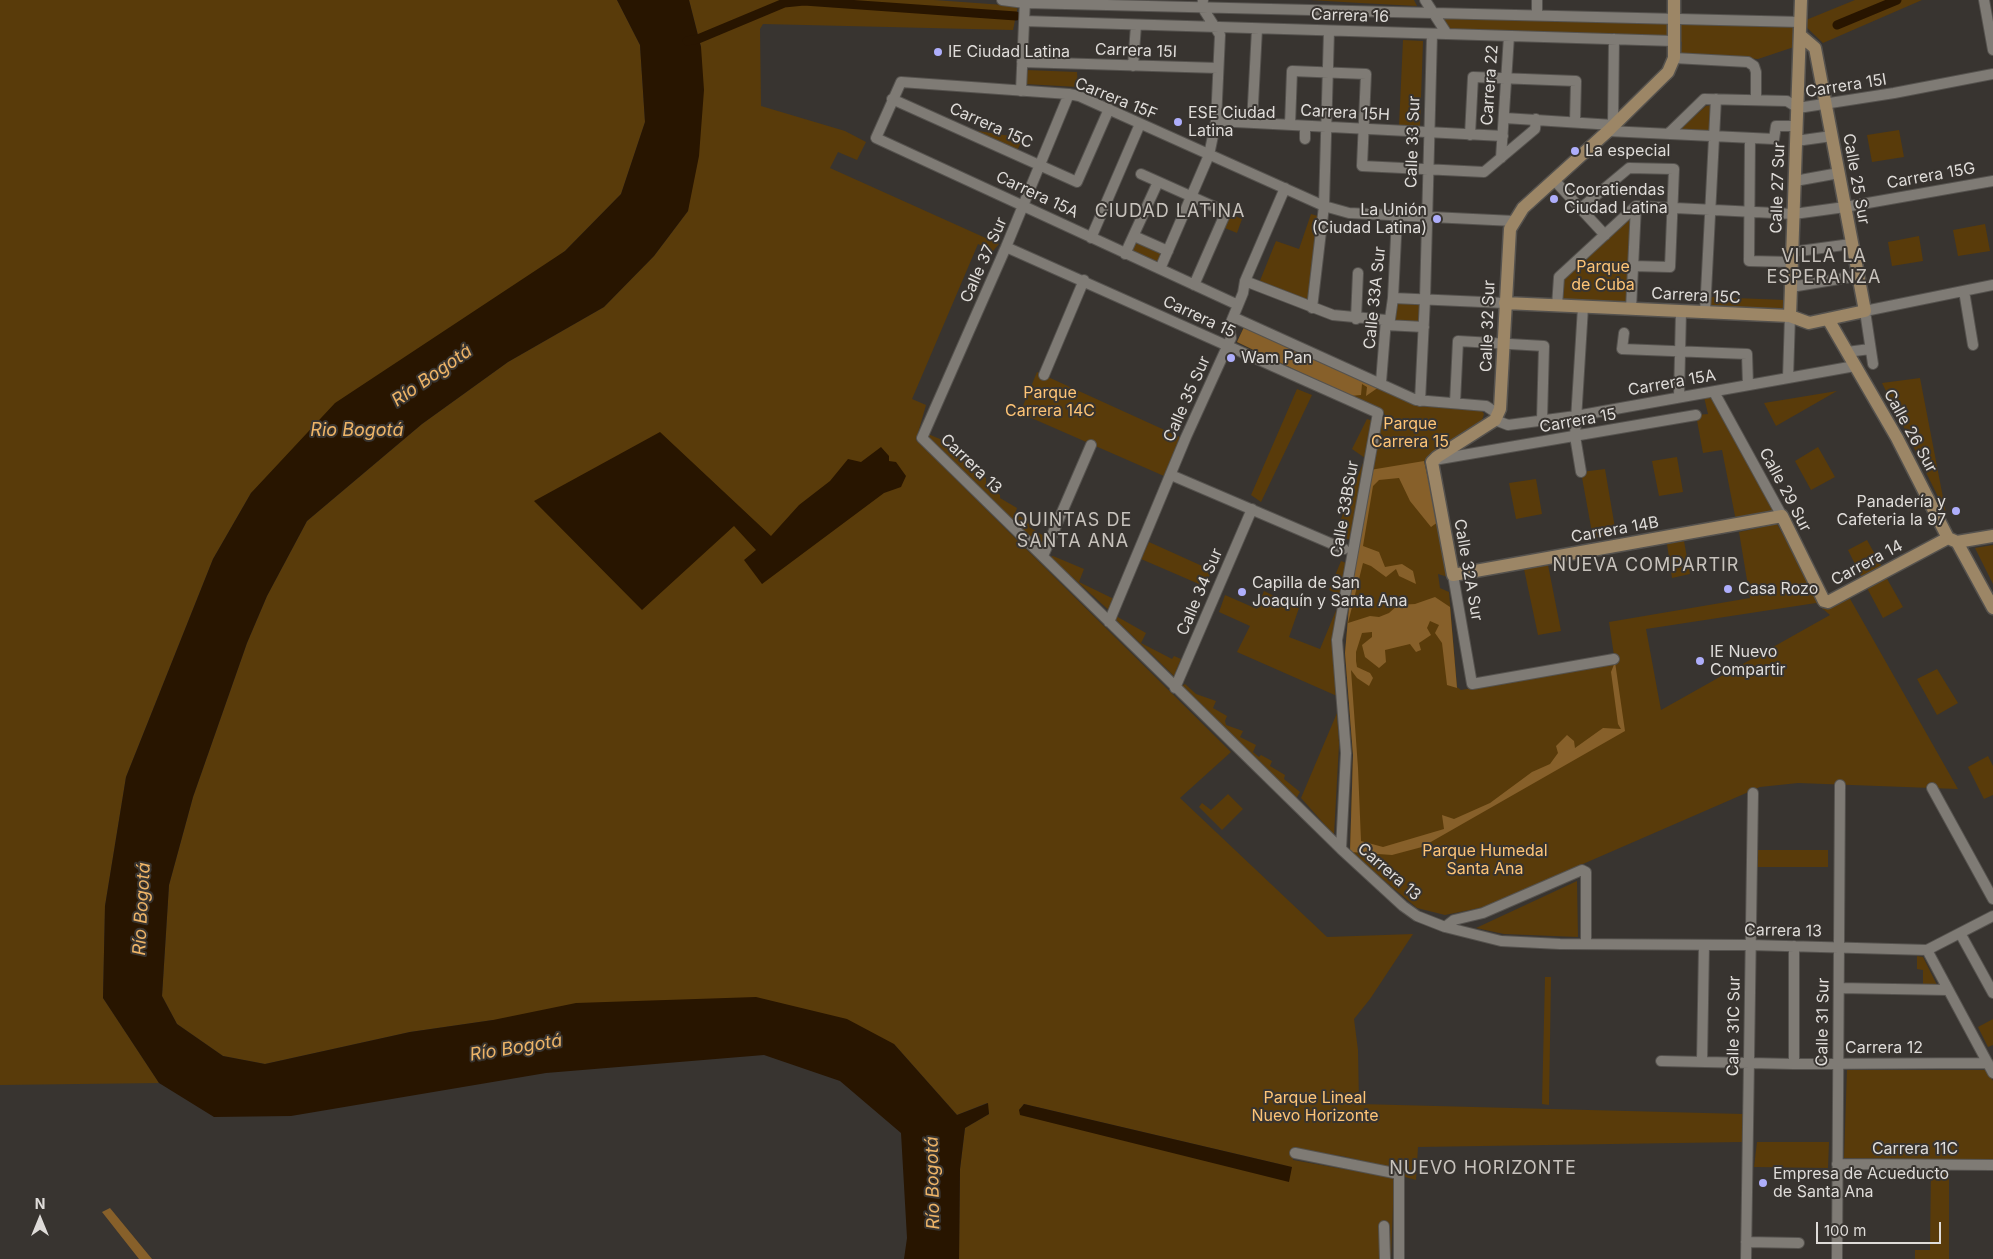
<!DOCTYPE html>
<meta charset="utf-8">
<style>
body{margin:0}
#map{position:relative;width:1993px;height:1259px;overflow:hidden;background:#383430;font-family:Inter,sans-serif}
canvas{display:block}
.north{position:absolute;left:15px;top:1194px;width:50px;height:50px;-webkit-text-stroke:4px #383430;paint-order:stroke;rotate:0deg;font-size:14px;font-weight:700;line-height:20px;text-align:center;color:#dfdcd9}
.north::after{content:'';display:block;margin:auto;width:18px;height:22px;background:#dfdcd9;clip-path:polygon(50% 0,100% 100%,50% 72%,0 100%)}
.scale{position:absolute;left:1816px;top:1222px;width:125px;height:22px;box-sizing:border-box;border:2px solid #dfdcd9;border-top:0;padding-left:6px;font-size:15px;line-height:18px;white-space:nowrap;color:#dfdcd9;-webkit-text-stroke:4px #383430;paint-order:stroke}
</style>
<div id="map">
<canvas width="1993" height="1259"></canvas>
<div class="north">N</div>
<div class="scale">100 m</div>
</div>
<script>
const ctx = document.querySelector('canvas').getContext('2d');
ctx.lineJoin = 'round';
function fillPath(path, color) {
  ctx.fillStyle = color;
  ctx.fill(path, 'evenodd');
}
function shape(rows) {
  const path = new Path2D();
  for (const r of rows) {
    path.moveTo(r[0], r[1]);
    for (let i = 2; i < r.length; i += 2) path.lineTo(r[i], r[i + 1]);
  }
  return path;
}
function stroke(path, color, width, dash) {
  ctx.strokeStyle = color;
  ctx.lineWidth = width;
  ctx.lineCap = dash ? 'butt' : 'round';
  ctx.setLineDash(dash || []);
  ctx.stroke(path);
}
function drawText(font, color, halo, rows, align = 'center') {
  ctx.font = font + ' Inter,sans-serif';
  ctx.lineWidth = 4;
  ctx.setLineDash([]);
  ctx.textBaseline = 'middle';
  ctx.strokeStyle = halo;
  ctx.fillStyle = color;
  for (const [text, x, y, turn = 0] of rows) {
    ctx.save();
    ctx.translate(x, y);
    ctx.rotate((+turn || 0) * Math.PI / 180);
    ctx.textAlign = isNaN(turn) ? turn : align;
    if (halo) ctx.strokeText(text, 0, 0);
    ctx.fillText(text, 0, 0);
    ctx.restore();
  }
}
const green = shape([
 [0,0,617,0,640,45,645,122,621,194,565,251,251,493,213,559,126,777,105,906,103,998,159,1083,0,1085],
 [689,0,934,0,1018,6,1013,30,763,24,760,29,761,106,845,131,866,142,857,160,838,152,830,168,999,244,993,251,978,244,912,399,926,405,916,440,1231,752,1180,798,1327,937,1413,934,1370,999,1354,1019,1358,1050,1359,1104,1743,1114,1742,1142,1418,1147,1416,1180,1405,1177,1402,1170,1342,1156,1294,1149,1293,1160,1394,1178,1391,1259,959,1259,960,1169,965,1128,989,1114,987,1103,957,1115,894,1044,493,1020,410,1032,265,1064,223,1056,177,1024,162,996,169,885,193,797,247,643,267,596,307,521,422,424,508,362,604,307,654,256,688,211,701,47],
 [1024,1104,1292,1167,1019,1110],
 [1310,0,1414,0,1417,6,1360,3],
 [1855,0,1922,0,1823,43,1801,22,1800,45,1758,59,1681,53,1682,42,1674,41,1447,34,1440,15,1801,22],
 [1403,40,1423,41,1420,126,1399,126],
 [1026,70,1077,72,1078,87,1025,84],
 [1712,105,1710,131,1678,131,1706,106],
 [972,130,1023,138,1017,151],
 [1899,130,1904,157,1872,162,1867,135],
 [1226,212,1242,219,1237,233,1220,226],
 [1311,214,1321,217,1309,304,1259,283,1276,241,1299,249],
 [1633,215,1627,303,1561,299,1562,279],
 [1985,224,1990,251,1958,256,1953,230],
 [1919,236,1923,261,1892,266,1888,242],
 [1137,240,1163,251,1157,266,1131,253],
 [1711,297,1785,300,1785,312,1711,309],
 [1393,303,1423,304,1421,322,1392,320],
 [1245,325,1420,406,1482,411,1484,414,1482,420,1424,461,1448,577,1438,574,1440,588,1449,592,1457,687,1461,690,1615,662,1609,622,1750,598,1739,532,1777,524,1821,602,1849,597,1958,789,1798,783,1760,787,1484,907,1445,915,1417,908,1350,852,1353,755,1345,653,1351,584,1370,470,1385,414,1237,342],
 [1816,603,1830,615,1661,710,1646,629],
 [1037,372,1180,437,1164,476,1020,413],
 [1920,378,1946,513,1882,383],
 [1297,389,1312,395,1261,502,1251,495],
 [1837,391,1776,426,1764,403],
 [1711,396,1777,514,1736,521,1722,450,1703,453,1696,415,1708,414,1704,397],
 [1367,419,1373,421,1350,540,1335,534,1365,458,1352,449],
 [928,434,959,447,956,454,974,463,972,467,986,478,986,484,1000,495,1000,498,1017,508,1015,514,1031,522,1029,527,1044,536,1041,548,932,443],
 [1818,447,1835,477,1811,490,1795,461],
 [1677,457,1683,492,1659,496,1652,461],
 [1605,469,1616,534,1593,538,1581,472],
 [1536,479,1542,514,1516,519,1509,483],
 [1867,540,1882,567,1862,578,1848,550],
 [1684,541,1690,574,1672,578,1667,544],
 [1149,542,1211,570,1206,587,1141,559],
 [1993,545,1993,584,1975,548],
 [1053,556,1084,569,1079,582,1118,601,1113,614,1050,557],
 [1341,561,1349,564,1333,640,1337,696,1237,652,1250,626,1219,612,1225,595,1257,609,1264,591,1299,608,1289,637,1320,649,1342,596,1329,590],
 [1548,565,1561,631,1538,635,1524,569],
 [1886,577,1903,607,1883,618,1867,588],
 [1116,616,1146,633,1141,643,1172,659,1174,656,1181,659,1174,676,1114,618],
 [1937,669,1958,703,1937,715,1917,679],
 [1185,684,1196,694,1216,701,1213,708,1227,716,1225,721,1226,725,1243,731,1240,737,1256,745,1253,752,1259,757,1261,755,1272,761,1270,766,1285,775,1284,779,1300,792,1296,799,1182,686],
 [1337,713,1339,744,1334,835,1301,798],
 [1988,756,1993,766,1993,795,1984,799,1968,767],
 [1228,794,1243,809,1222,830,1199,807,1202,803,1211,810],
 [1755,850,1828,850,1828,867,1755,867],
 [1577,881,1578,937,1504,934,1476,928],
 [1917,956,1923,957,1937,985,1923,985,1923,970,1917,969],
 [1545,977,1551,977,1549,1105,1542,1104],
 [1993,1019,1993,1045,1988,1047,1978,1027],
 [1847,1070,1987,1070,1993,1081,1993,1160,1844,1158],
 [1757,1142,1829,1142,1828,1168,1754,1167],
 [1931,1168,1949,1169,1949,1259,1915,1259,1915,1250,1930,1250]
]);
const forest = shape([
 [1245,325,1379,387,1366,396,1367,387,1362,384,1361,395,1350,396,1237,342],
 [1424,461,1438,522,1431,527,1410,501,1399,478,1379,480,1373,486,1363,546,1379,552,1385,567,1402,564,1413,571,1416,584,1399,576,1396,569,1386,577,1371,566,1363,563,1348,623,1370,616,1379,617,1389,613,1398,605,1415,604,1435,597,1450,607,1457,688,1447,685,1442,643,1435,633,1439,625,1430,621,1427,628,1431,635,1419,643,1421,650,1416,652,1410,644,1385,650,1386,662,1379,668,1365,657,1362,645,1372,637,1372,632,1362,633,1356,652,1356,661,1357,667,1370,673,1373,678,1369,686,1357,678,1351,670,1358,768,1361,841,1383,847,1444,829,1442,815,1454,819,1490,803,1532,772,1550,764,1558,753,1556,746,1567,735,1574,741,1575,748,1603,728,1621,729,1618,724,1611,672,1615,662,1625,731,1422,847,1392,855,1350,852,1353,755,1345,653,1351,584,1370,470],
 [110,1208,152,1259,139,1259,102,1212]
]);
const water = shape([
 [617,0,689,0,701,47,704,90,699,156,688,211,654,256,604,307,508,362,422,424,307,521,267,596,247,643,193,797,169,885,162,996,177,1024,223,1056,265,1064,410,1032,493,1020,576,1003,756,997,847,1019,894,1044,957,1115,988,1103,989,1114,965,1128,960,1169,959,1259,904,1259,907,1238,901,1133,840,1081,764,1055,546,1073,291,1116,214,1117,159,1083,103,998,105,906,126,777,213,559,251,493,335,403,565,251,621,194,645,122,640,45],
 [660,432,771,536,799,505,830,481,848,459,861,462,881,447,889,456,889,461,896,462,906,476,901,487,884,493,762,584,744,560,756,550,734,526,642,610,534,501],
 [1024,1104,1292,1167,1289,1182,1020,1115,1019,1110]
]);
const canal = shape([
 [1837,25,1897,0],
 [687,41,698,39,784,3,804,1,1016,16]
]);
const street = shape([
 [1002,0,1025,3,1801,22],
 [1425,0,1447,34],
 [1984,0,1993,50],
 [1537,15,1537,0],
 [1024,21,1674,41],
 [1674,58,1748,62,1754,66,1756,72,1756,100],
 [1022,62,1218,68],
 [1133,66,1136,25],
 [1021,91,1025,0],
 [1069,94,1006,247,922,438,1341,849,1403,906,1417,916,1445,927,1501,941,1560,944,1750,945,1927,950,1993,916],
 [892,99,1077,182,1109,109],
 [1505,118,1613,125,1614,39],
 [1216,121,1503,136],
 [1252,123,1257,29],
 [1290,125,1292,71,1366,74,1362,166,1484,172,1535,129,1536,119],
 [1608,131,1774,139,1776,126,1797,126],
 [1668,134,1704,99,1787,101,1798,108,1894,93,1993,74],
 [1470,135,1473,77,1576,81,1575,122],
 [1750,138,1749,261,1792,262],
 [1305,139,1305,126],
 [1796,141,1832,136],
 [1501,158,1509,36],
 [1141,174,1226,212,1194,285],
 [1555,181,1605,235],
 [1795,181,1839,173],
 [1636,206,1794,214,1845,207,1993,181],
 [1581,208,1629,168,1674,169,1670,267,1633,266],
 [1134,236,1168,251],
 [1091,238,1140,124],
 [1006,247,1378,413,1337,640,1346,753,1341,849],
 [1792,252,1851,244],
 [1125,254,1158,182],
 [1160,269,1209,155,1216,121,1220,35,1202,7,1203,0],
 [1245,281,1333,315,1386,320],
 [1791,287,1857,276],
 [1964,291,1973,345],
 [1393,298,1505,303],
 [1238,305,876,138,901,82,1069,94,1079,96,1324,206,1349,213,1514,221],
 [1557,306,1559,277,1636,206],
 [1312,308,1324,206,1329,31],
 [1631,309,1636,206],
 [1705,312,1716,99],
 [1233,317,1416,400,1486,406,1498,414],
 [1356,319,1358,273],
 [1386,325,1424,327],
 [1624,333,1622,349,1747,354,1748,385],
 [1847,352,1870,349],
 [1873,364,1865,311,1993,285],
 [1044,375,1084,280],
 [1788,378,1790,316],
 [1381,382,1386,320,1390,319,1393,298,1397,217],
 [1714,392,1782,516],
 [1679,397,1681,311],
 [1420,401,1425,299,1432,34],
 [1455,403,1458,341,1544,346,1542,420],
 [1495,420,1508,425,1576,416,1855,366],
 [1434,460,1696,415],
 [1581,472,1575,436,1583,307],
 [1171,475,1344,549],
 [1043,556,1091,445],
 [1453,575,1472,684,1614,659],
 [1109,622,1186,437,1231,338,1229,327,1243,293,1245,281,1285,188],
 [1175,688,1252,509],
 [1932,788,1993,899],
 [1445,927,1454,920,1483,913,1582,870,1586,872,1586,944],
 [1960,933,1993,993],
 [1927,950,1993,1073],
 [1839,988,1948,990],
 [1661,1061,1794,1064,1988,1063],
 [1702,1062,1704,945],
 [1794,1064,1794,946],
 [1295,1153,1399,1174,1399,1259],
 [1837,1164,1993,1165],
 [1384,1226,1385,1259],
 [1746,1242,1799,1243],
 [1746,1259,1753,793],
 [1837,1259,1840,785]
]);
const secondary = shape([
 [1674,0,1674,58,1668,72,1608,131,1523,208,1510,229,1500,409,1495,420,1437,457,1432,462,1453,575,1782,516,1824,601,1828,602,1948,538],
 [1505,303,1790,316,1809,323,1865,311,1815,48,1801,36],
 [1790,316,1801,0],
 [1828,319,1897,438,1948,538,1957,542,1993,608],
 [1957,542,1993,536]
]);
const markers = [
 [938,52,5,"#aeaefb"],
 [1178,122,5,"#aeaefb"],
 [1575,151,5,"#aeaefb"],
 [1554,199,5,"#aeaefb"],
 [1437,219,5,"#aeaefb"],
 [1231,358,5,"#aeaefb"],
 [1956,511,5,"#aeaefb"],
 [1728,589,5,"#aeaefb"],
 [1242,592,5,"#aeaefb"],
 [1700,661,5,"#aeaefb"],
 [1763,1183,5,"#aeaefb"]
];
const streetNames = [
 ["Carrera 16",1350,16,2],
 ["Carrera 15I",1136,51,2],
 ["Carrera 22",1490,85,-86],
 ["Carrera 15I",1846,86,-9],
 ["Carrera 15F",1116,99,22],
 ["Carrera 15H",1345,113,3],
 ["Carrera 15C",991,126,24],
 ["Calle 33 Sur",1413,142,-88],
 ["Carrera 15G",1931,176,-10],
 ["Calle 25 Sur",1856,179,80],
 ["Calle 27 Sur",1778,188,-88],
 ["Carrera 15A",1037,195,25],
 ["Calle 37 Sur",984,260,-66],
 ["Carrera 15C",1696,296,3],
 ["Calle 33A Sur",1375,298,-84],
 ["Carrera 15",1199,317,25],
 ["Calle 32 Sur",1488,326,-88],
 ["Carrera 15A",1672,383,-10],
 ["Calle 35 Sur",1187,399,-66],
 ["Carrera 15",1578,421,-10],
 ["Calle 26 Sur",1910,431,61],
 ["Carrera 13",971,464,44],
 ["Calle 29 Sur",1785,490,62],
 ["Calle 33BSur",1345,509,-80],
 ["Carrera 14B",1615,530,-10],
 ["Carrera 14",1867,563,-28],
 ["Calle 32A Sur",1468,570,80],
 ["Calle 34 Sur",1200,592,-67],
 ["Carrera 13",1389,872,41],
 ["Carrera 13",1783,931,1],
 ["Calle 31 Sur",1823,1022,-89],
 ["Calle 31C Sur",1734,1026,-89],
 ["Carrera 12",1884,1048],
 ["Carrera 11C",1915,1149]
];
const poiNames = [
 ["IE Ciudad Latina",948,52],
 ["ESE Ciudad",1188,113],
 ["Latina",1188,131],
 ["La especial",1585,151],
 ["Cooratiendas",1564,190],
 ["Ciudad Latina",1564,208],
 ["La Unión",1427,210,"right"],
 ["(Ciudad Latina)",1427,228,"right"],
 ["Wam Pan",1241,358],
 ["Panadería y",1946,502,"right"],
 ["Cafeteria la 97",1946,520,"right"],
 ["Capilla de San",1252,583],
 ["Joaquín y Santa Ana",1252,601],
 ["Casa Rozo",1738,589],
 ["IE Nuevo",1710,652],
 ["Compartir",1710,670],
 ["Empresa de Acueducto",1773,1174],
 ["de Santa Ana",1773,1192]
];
const parkNames = [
 ["Parque",1603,267],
 ["de Cuba",1603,285],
 ["Parque",1050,393],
 ["Carrera 14C",1050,411],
 ["Parque",1410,424],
 ["Carrera 15",1410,442],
 ["Parque Humedal",1485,851],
 ["Santa Ana",1485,869],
 ["Parque Lineal",1315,1098],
 ["Nuevo Horizonte",1315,1116]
];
const neighbourhoodNames = [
 ["CIUDAD LATINA",1170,212],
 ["VILLA LA",1824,257],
 ["ESPERANZA",1824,278],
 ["QUINTAS DE",1073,521],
 ["SANTA ANA",1073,542],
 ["NUEVA COMPARTIR",1646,566],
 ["NUEVO HORIZONTE",1483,1169]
];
const waterNames = [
 ["Río Bogotá",432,376,-35],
 ["Rio Bogotá",357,431],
 ["Río Bogotá",142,909,-87],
 ["Río Bogotá",516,1048,-9],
 ["Río Bogotá",933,1183,-91]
];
fillPath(green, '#593b0a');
fillPath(forest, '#87602a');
fillPath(water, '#281500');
stroke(canal, '#281500', 9);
stroke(street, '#55524e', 12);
stroke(secondary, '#55524e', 15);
stroke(street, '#7f7b75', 10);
stroke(secondary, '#9c8666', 12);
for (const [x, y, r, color] of markers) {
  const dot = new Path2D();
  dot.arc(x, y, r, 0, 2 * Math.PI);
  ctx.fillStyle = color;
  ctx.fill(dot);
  stroke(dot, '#383430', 2);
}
drawText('16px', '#dfdcd9', '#383430', streetNames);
drawText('16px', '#dfdcd9', '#383430', poiNames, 'left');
drawText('16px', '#fec476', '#383430', parkNames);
ctx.letterSpacing = '1px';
drawText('18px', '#c7c2bc', '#383430', neighbourhoodNames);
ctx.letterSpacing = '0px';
drawText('italic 18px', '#eeb467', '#383430', waterNames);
</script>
